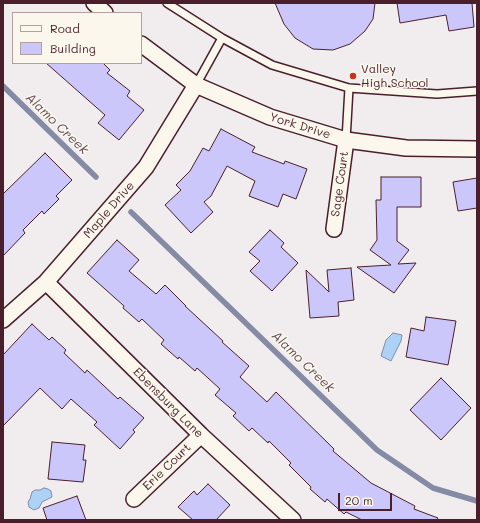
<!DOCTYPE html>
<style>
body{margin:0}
#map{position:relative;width:480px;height:523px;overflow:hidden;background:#f1edef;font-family:Mali,sans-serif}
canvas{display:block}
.frame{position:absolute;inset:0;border:4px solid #4a1f2b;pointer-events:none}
.legend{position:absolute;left:12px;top:12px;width:130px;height:52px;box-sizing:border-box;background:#fbf7ec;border:1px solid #b4a19f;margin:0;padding:5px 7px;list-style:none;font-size:12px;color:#4a1f2b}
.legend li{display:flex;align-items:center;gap:8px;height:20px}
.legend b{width:20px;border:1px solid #b4a19f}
.scale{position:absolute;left:338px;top:493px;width:54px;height:18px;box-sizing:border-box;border:2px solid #4a1f2b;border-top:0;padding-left:5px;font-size:12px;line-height:14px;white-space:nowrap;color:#4a1f2b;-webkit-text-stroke:3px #fbf7ec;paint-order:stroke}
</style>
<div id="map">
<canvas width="480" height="523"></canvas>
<div class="frame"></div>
<ul class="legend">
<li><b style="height:5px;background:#fbf7ec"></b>Road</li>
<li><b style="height:11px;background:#cbc7fa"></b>Building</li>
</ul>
<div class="scale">20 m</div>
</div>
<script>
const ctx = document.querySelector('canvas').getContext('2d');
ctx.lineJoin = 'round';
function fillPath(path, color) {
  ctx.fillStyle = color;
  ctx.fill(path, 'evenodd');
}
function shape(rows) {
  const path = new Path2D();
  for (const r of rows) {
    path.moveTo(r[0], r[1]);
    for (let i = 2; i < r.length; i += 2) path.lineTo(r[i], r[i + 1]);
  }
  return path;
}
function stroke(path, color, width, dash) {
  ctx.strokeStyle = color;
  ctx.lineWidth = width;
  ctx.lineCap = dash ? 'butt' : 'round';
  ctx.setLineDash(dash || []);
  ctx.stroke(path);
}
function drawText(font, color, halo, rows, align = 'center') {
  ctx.font = font + ' Mali,sans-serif';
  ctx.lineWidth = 3;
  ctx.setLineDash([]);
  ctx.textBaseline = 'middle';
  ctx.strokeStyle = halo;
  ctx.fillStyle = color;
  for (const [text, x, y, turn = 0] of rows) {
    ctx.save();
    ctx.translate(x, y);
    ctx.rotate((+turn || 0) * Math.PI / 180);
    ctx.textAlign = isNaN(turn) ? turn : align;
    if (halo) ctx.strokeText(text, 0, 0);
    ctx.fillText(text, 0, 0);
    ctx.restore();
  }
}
const water = shape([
 [393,333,402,335,401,341,391,361,381,356,386,340,393,333],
 [44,488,48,489,51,491,52,497,42,502,39,508,34,510,29,507,28,502,30,499,32,492,35,490,40,490,44,488]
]);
const stream = shape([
 [3,86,96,177],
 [131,212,377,450,433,488,477,501]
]);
const building = shape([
 [275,3,375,3,373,19,365,31,350,44,333,50,313,49,295,38,284,24,275,3],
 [397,3,472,3,474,27,449,31,446,15,400,23,397,3],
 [46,63,103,63,110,70,107,73,130,91,127,96,144,110,119,140,98,123,105,115,46,63],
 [221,129,255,147,252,152,284,164,285,161,307,169,296,199,283,194,278,207,249,196,255,181,227,166,211,196,204,202,213,212,191,233,165,205,181,190,176,185,190,171,203,148,209,151,221,129],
 [45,153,72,180,56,196,59,199,44,214,42,211,23,230,25,233,3,256,3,194,45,153],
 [381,177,421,177,421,207,397,207,397,241,409,250,398,264,416,263,394,293,357,267,391,265,370,250,377,240,376,200,381,200,381,177],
 [477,178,477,208,458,211,453,182,477,178],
 [270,230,284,243,281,247,298,263,272,291,250,271,260,261,249,252,270,230],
 [117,240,139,260,129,271,156,294,165,285,186,306,185,306,223,341,222,342,249,366,240,377,267,402,276,392,334,449,333,451,371,483,415,506,414,509,438,518,437,520,362,520,346,512,344,514,327,499,325,502,310,489,311,487,289,465,291,463,269,441,268,443,252,428,249,431,233,416,236,413,215,395,220,389,197,368,195,371,179,357,178,359,161,344,164,340,142,319,139,322,123,308,124,306,87,273,117,240],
 [351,268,354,300,338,302,339,316,310,318,306,270,329,292,327,270,351,268],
 [426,317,456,321,448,365,406,357,411,328,424,331,426,317],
 [32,324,49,340,52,337,66,350,64,353,85,373,87,370,118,399,120,397,144,418,133,430,135,432,120,449,94,425,97,422,71,399,62,409,40,388,3,426,3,355,32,324],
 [441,378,471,408,441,440,410,410,441,378],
 [52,442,85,445,83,460,86,460,83,482,48,479,52,442],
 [208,484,230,505,216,520,193,520,178,507,194,491,197,495,208,484],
 [77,496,86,520,47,520,43,508,77,496]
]);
const lane = shape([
 [167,3,222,38,272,65,349,88,437,94,477,91],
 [196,85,222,38],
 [346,140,349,88]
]);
const street = shape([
 [94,3,105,13],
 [141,44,196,85,270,117,346,140,406,148,477,149],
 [334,229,346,140],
 [46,282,201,435,293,520],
 [3,320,46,282,146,167,196,85],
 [134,499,201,435]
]);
const markers = [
 [353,76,4,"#c8321e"]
];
const poiNames = [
 ["Valley",361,69],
 ["High School",361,83]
];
const streetNames = [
 ["York Drive",300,126,17],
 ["Sage Court",340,184,-82],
 ["Maple Drive",109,210,-49],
 ["Ebensburg Lane",168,403,45],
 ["Erie Court",167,467,-44]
];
const waterNames = [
 ["Alamo Creek",57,124,44],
 ["Alamo Creek",303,362,44]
];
fillPath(water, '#acd2f6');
stroke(water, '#858aa5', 1);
stroke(stream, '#858aa5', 5.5);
fillPath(building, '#cbc7fa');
stroke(building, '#4a1f2b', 1);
stroke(lane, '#4a1f2b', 10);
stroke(street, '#4a1f2b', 18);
stroke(lane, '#fbf7ec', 7);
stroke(street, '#fbf7ec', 15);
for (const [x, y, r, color] of markers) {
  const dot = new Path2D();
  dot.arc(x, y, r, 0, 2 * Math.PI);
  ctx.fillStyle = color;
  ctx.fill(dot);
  stroke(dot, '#fbf7ec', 1.5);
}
drawText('12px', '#4a1f2b', '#fbf7ec', poiNames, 'left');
drawText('12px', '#4a1f2b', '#fbf7ec', streetNames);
drawText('italic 13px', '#624c5e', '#fbf7ec', waterNames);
</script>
